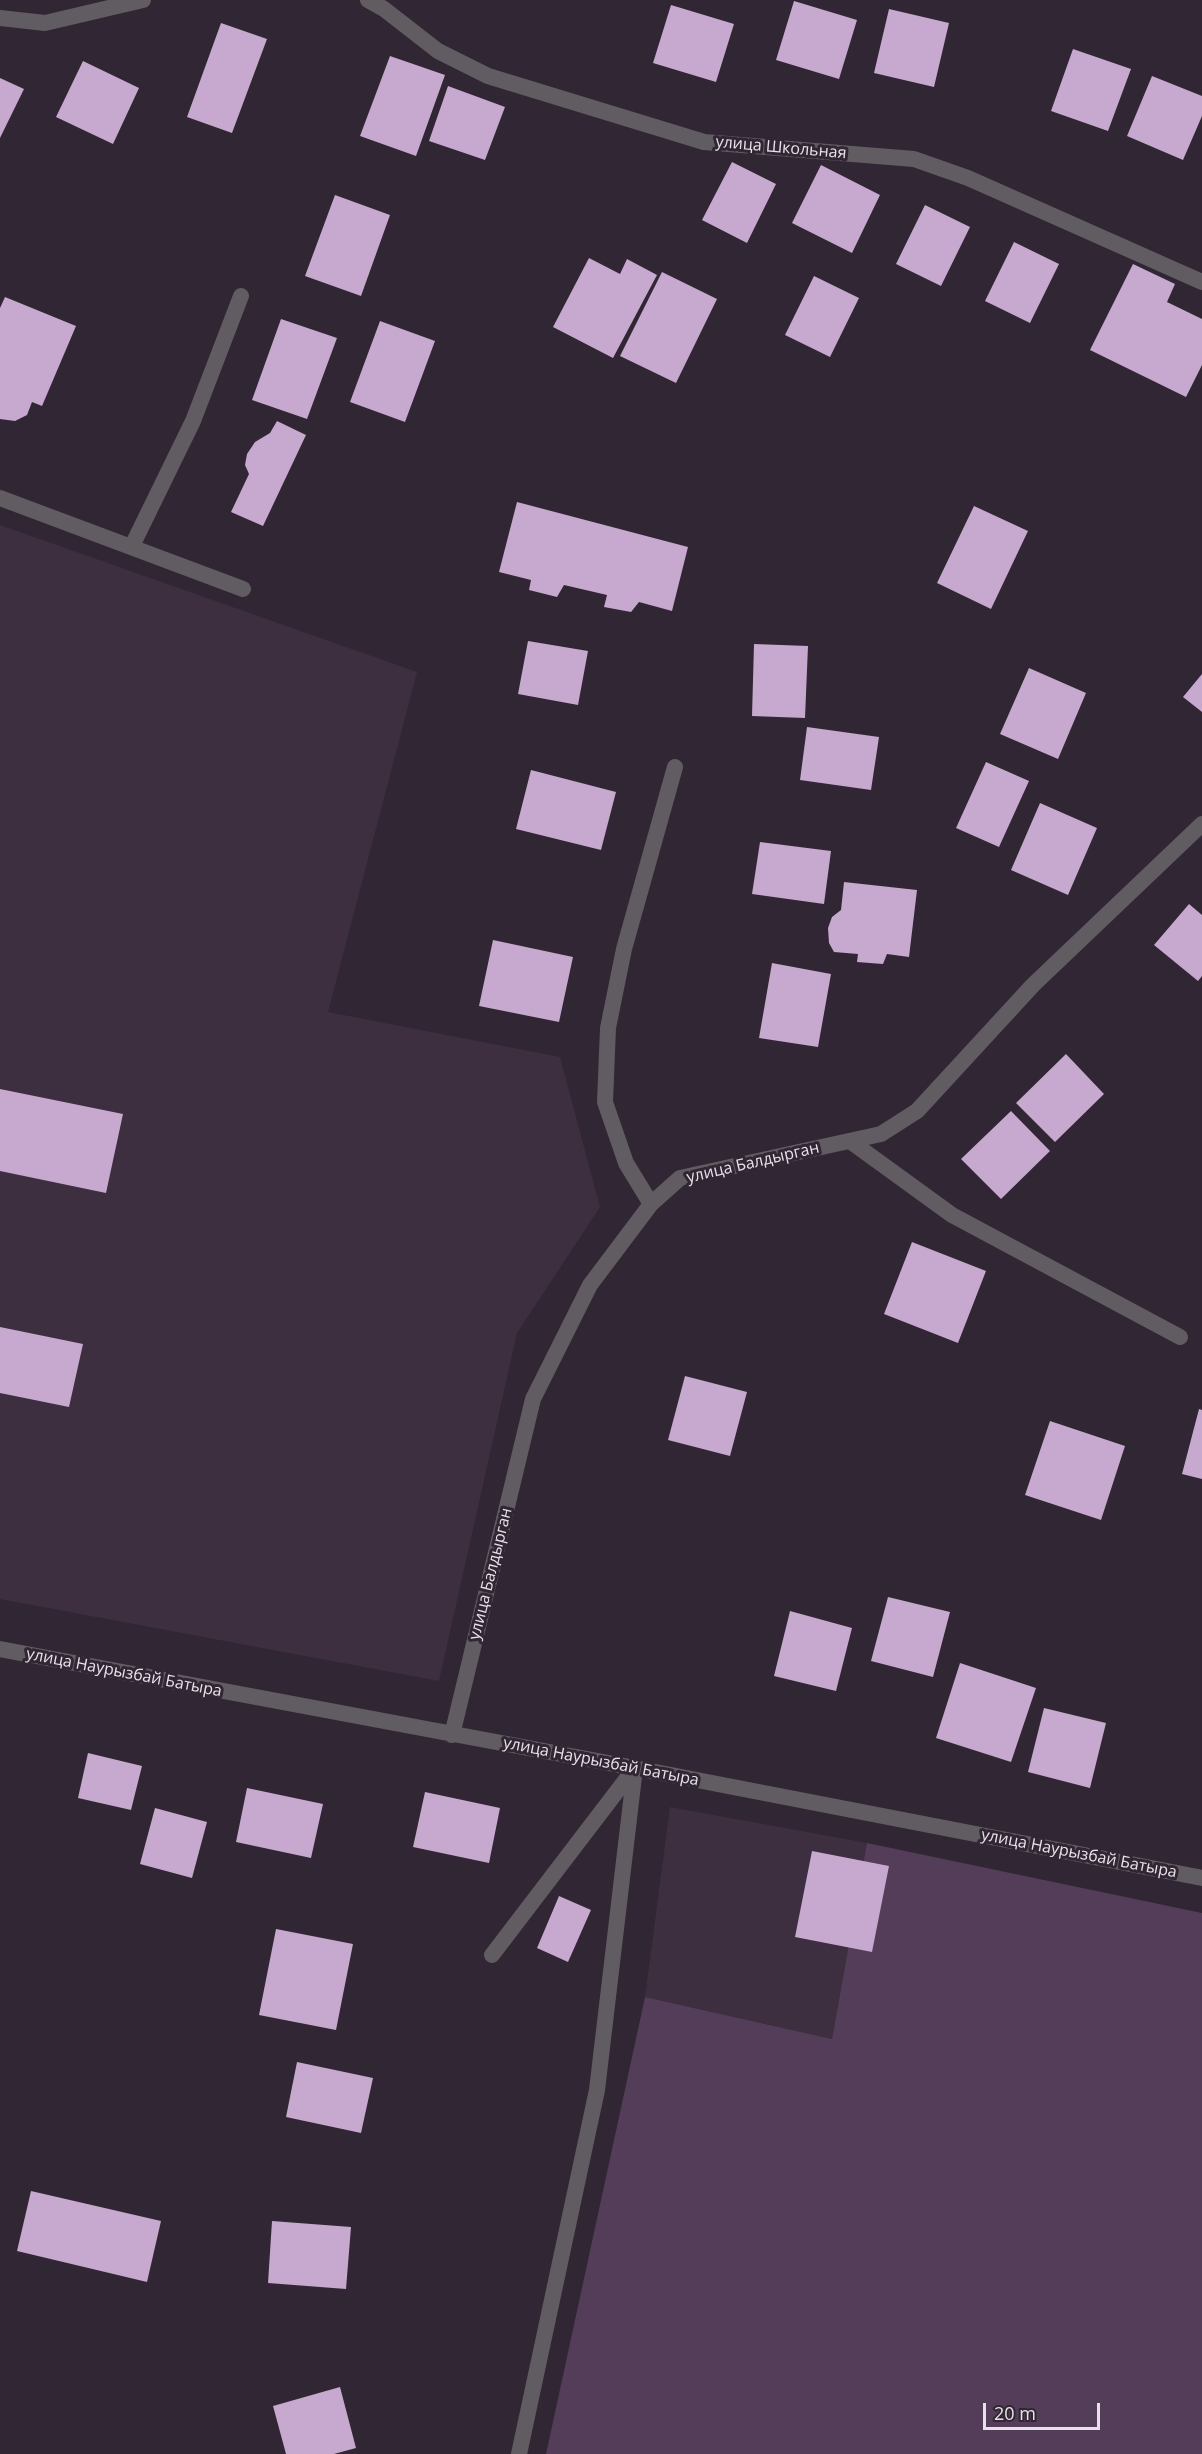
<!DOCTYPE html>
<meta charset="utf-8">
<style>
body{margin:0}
#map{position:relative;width:1202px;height:2454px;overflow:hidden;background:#312633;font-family:"Open Sans",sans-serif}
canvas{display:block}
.scale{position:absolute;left:983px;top:2403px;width:117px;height:27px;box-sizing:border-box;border:3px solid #e8e1ea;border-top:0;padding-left:8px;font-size:18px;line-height:21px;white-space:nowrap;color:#e8e1ea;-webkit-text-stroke:4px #312633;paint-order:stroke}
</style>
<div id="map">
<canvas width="1202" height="2454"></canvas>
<div class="scale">20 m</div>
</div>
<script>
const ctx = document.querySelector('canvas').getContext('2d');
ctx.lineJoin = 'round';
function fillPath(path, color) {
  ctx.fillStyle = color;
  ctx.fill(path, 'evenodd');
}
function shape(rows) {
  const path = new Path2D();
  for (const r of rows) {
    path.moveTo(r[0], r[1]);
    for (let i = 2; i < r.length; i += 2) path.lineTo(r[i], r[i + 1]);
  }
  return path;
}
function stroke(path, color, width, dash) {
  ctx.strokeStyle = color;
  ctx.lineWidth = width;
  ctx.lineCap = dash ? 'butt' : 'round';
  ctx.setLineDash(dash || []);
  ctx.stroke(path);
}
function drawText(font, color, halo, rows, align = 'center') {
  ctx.font = font + ' "Open Sans",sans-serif';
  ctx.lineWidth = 6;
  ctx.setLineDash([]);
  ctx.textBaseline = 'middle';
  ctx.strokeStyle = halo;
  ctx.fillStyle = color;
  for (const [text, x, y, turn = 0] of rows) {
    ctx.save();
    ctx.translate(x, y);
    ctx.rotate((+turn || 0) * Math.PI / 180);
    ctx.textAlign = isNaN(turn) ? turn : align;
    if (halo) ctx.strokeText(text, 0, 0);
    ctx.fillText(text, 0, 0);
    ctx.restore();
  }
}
const built = shape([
 [0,525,417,672,328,1012,560,1057,600,1207,517,1333,439,1681,0,1599],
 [670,1807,867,1843,832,2039,645,1997]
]);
const green = shape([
 [867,1843,1202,1913,1202,2454,546,2454,645,1997,832,2039]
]);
const building = shape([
 [794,1,857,20,839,79,776,60],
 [671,5,734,24,716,82,653,63],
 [889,9,949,23,934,87,874,73],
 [221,23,267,39,232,133,187,117],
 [1073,49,1131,69,1108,131,1051,111],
 [390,56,445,75,416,156,360,136],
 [83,61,139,88,113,144,56,117],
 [1152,76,1202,96,1202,116,1183,160,1127,136],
 [0,78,24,89,0,138],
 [448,86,505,107,485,160,429,141],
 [732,162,776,184,747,243,702,220],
 [821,165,880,195,852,253,792,223],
 [335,195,390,215,361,296,305,276],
 [925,205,970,227,941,286,896,264],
 [1014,242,1059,264,1030,323,985,301],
 [589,258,620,274,627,259,657,275,613,358,553,327],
 [1133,264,1175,284,1167,302,1202,319,1202,365,1186,397,1090,350],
 [662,272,717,299,676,383,620,356],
 [814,276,859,298,830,357,785,335],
 [5,297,76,326,42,406,32,402,27,415,15,421,0,419,0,308],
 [281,319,337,338,307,419,252,400],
 [380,321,435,341,405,422,350,402],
 [277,421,306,435,263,526,231,512,249,474,245,465,247,454,255,442,270,433],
 [517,502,688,547,672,611,639,602,631,612,604,607,607,595,564,585,557,597,529,590,531,580,499,572],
 [974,506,1028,531,991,609,937,583],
 [528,641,588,651,578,705,518,694],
 [754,644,808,646,805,718,752,716],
 [1029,668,1086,693,1058,759,1000,734],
 [1202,674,1202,712,1183,697],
 [807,727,879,737,871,790,800,780],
 [986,762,1029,781,999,847,956,828],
 [531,770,616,792,601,850,516,829],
 [1040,803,1097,828,1068,895,1011,870],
 [760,842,831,851,824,904,752,894],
 [844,882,917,890,909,957,887,954,883,964,857,962,858,954,834,952,829,943,828,928,832,917,841,910],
 [1189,904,1202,915,1202,976,1198,981,1154,945],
 [493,940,573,957,559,1022,479,1006],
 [772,963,831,974,818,1047,759,1038],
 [1066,1054,1104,1094,1055,1142,1016,1103],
 [0,1089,123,1114,106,1193,0,1171],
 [1011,1111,1050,1151,1001,1199,961,1159],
 [912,1242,986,1271,958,1343,884,1314],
 [0,1327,83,1344,69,1407,0,1393],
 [685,1376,747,1392,730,1456,668,1440],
 [1199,1409,1202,1410,1202,1479,1182,1474],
 [1050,1421,1125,1446,1101,1520,1025,1495],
 [888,1597,950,1612,933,1677,871,1661],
 [790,1611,852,1628,836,1691,774,1676],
 [960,1663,1036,1688,1011,1762,936,1738],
 [1044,1708,1106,1723,1090,1788,1028,1772],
 [88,1753,142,1766,131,1810,78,1798],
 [247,1788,323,1804,311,1858,236,1842],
 [425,1792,500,1808,489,1863,413,1847],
 [155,1808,207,1822,192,1878,140,1864],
 [812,1851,889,1866,872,1952,795,1937],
 [559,1896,591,1910,568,1962,537,1948],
 [276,1929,353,1944,336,2030,259,2015],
 [297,2062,373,2078,361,2133,286,2117],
 [31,2191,161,2221,147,2282,17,2251],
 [272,2221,351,2227,346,2289,268,2283],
 [340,2387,356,2448,334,2454,286,2454,273,2406]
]);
const minor = shape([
 [368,0,384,9,438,51,488,76,704,142,914,159,968,178,1202,282],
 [0,18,45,23,143,0],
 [0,498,243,589],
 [132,546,193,421,241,296],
 [850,1141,952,1215,1180,1337],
 [651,1204,626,1163,605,1102,608,1028,624,949,675,767],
 [0,1649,635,1768,1202,1878],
 [452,1735,533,1399,590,1285,651,1204,680,1178,881,1134,917,1111,1033,985,1202,824],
 [492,1955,634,1769],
 [519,2454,597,2090,635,1768]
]);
const streetNames = [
 ["улица Школьная",781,148,5],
 ["улица Балдырган",753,1163,-13],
 ["улица Балдырган",491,1574,-76],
 ["улица Наурызбай Батыра",124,1673,11],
 ["улица Наурызбай Батыра",601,1762,11],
 ["улица Наурызбай Батыра",1079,1854,11]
];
fillPath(built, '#3d2f40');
fillPath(green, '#533d58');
fillPath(building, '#c7a8ce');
stroke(minor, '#615c62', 16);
drawText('16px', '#e8e1ea', '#312633', streetNames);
</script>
